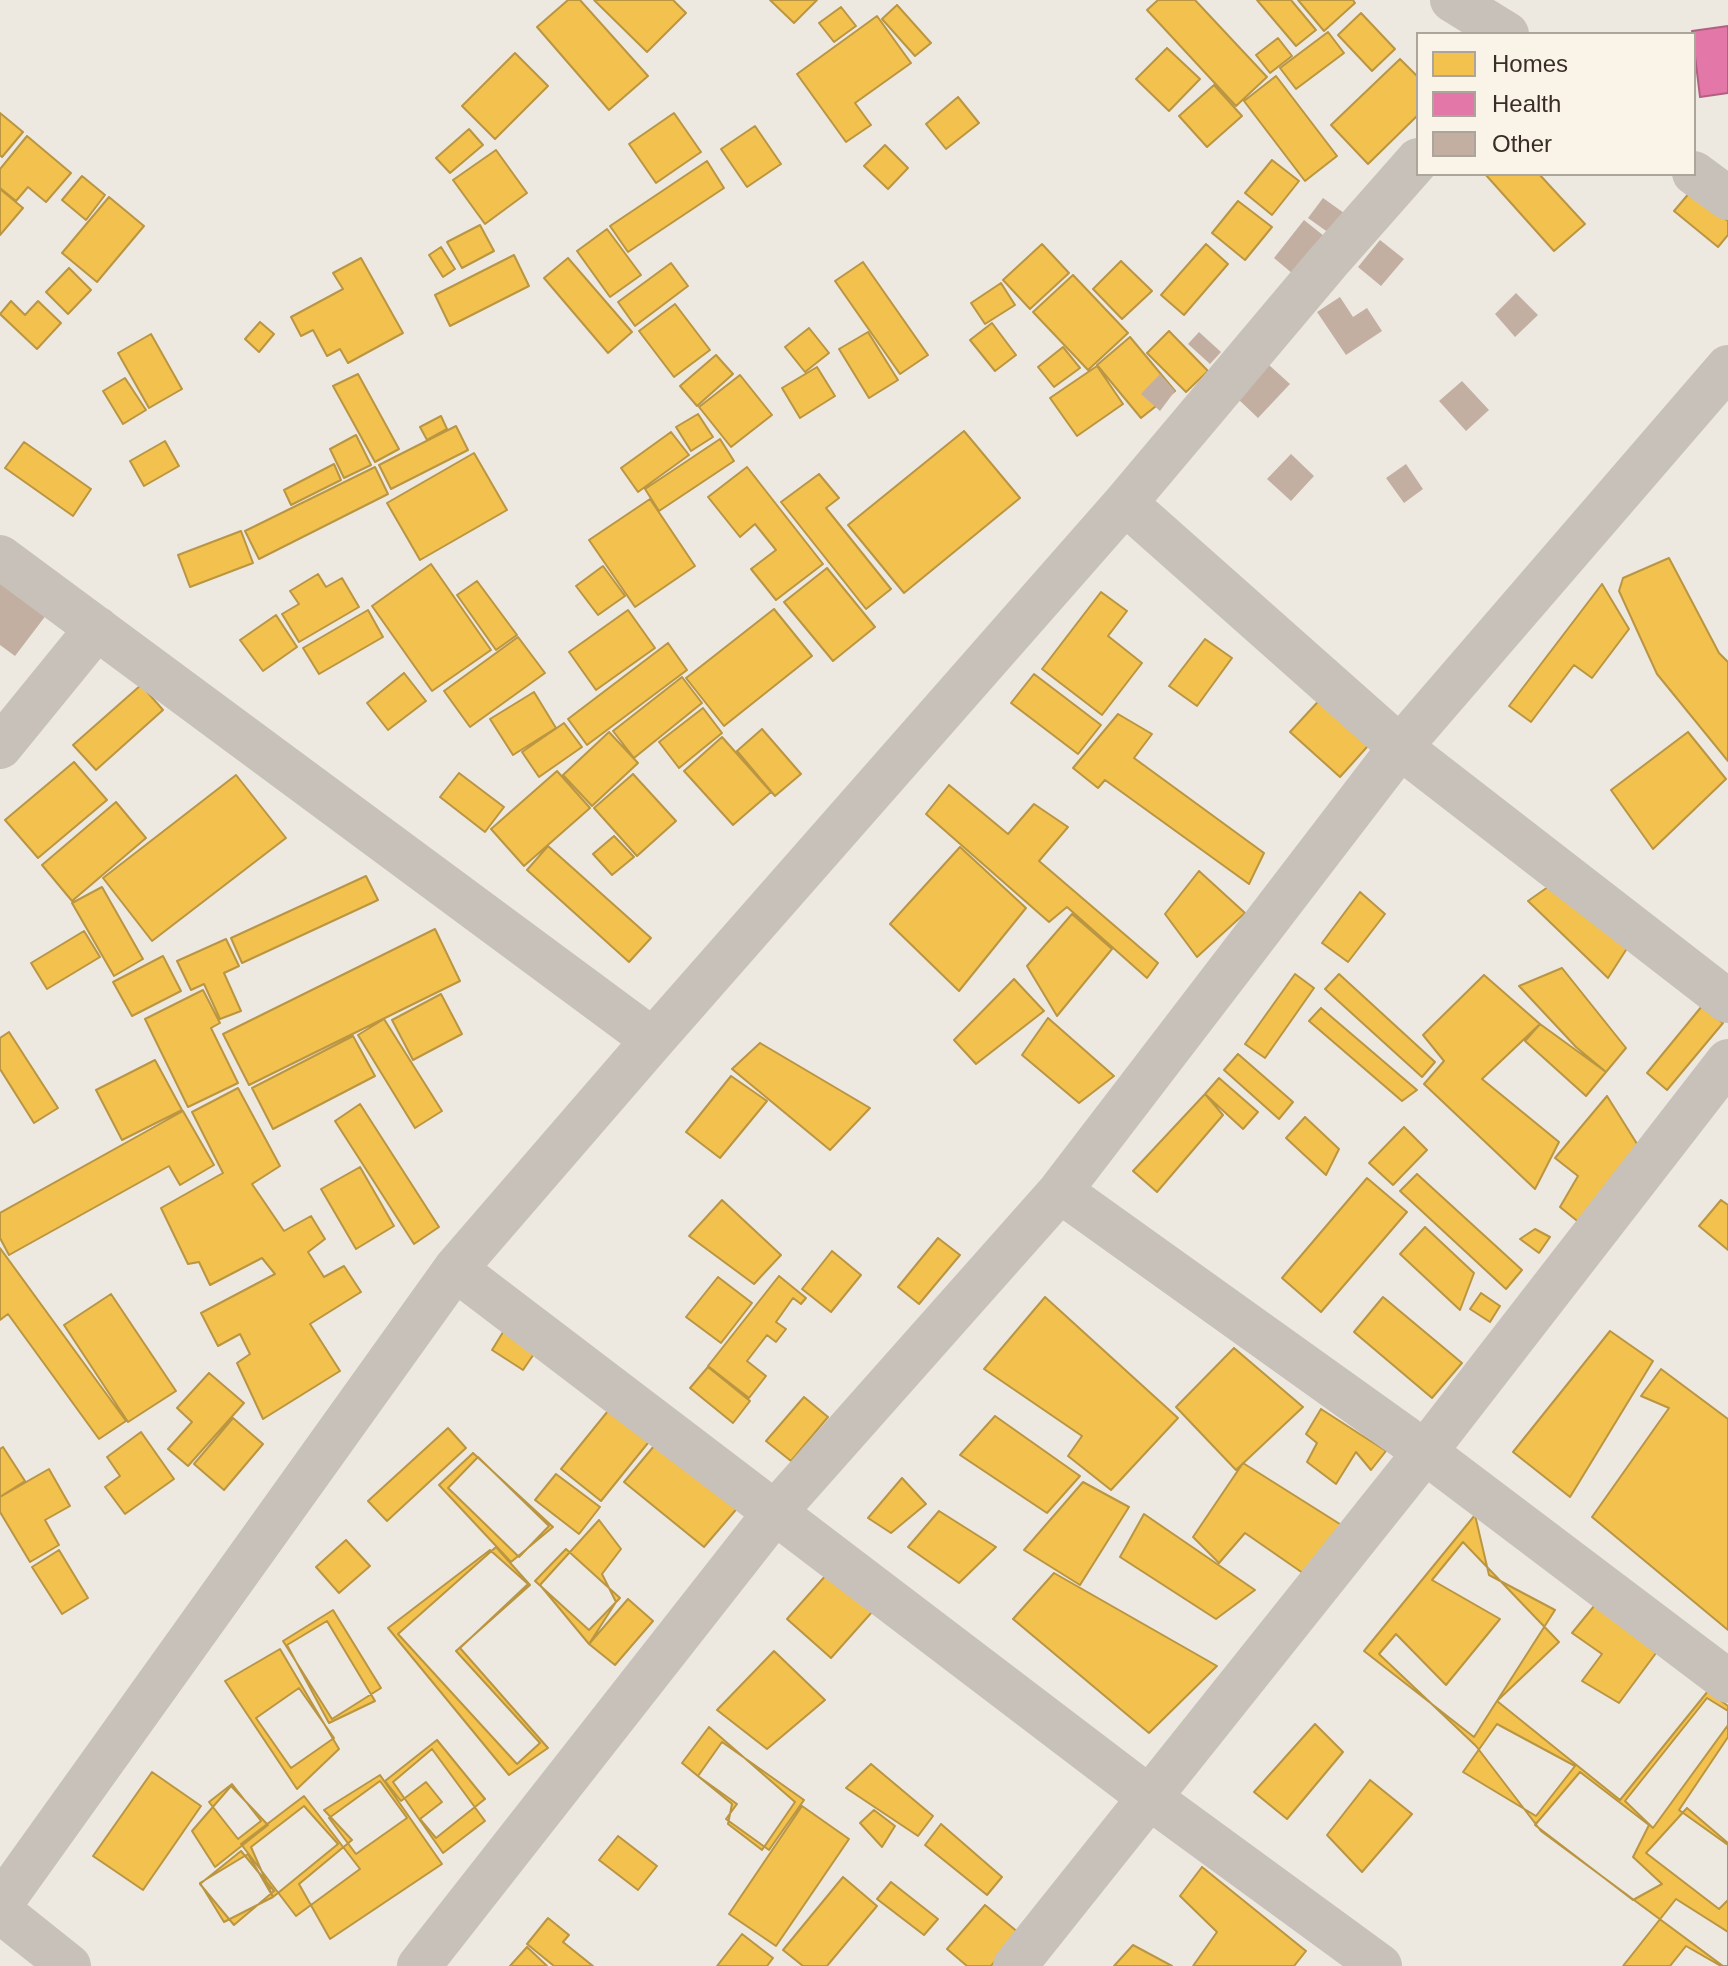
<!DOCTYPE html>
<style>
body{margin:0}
#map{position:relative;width:1728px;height:1966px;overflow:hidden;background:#ede9e1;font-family:Arial,sans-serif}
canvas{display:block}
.legend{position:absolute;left:1416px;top:32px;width:280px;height:144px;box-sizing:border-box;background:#faf4e8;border:2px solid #aca59b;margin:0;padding:10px 14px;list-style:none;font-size:24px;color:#382e27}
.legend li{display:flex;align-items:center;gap:16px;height:40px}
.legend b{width:40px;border:2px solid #aca59b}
</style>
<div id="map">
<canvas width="1728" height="1966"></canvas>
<ul class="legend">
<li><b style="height:22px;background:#f2c14e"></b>Homes</li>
<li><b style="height:22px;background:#e377a8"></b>Health</li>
<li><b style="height:22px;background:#c2afa2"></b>Other</li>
</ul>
</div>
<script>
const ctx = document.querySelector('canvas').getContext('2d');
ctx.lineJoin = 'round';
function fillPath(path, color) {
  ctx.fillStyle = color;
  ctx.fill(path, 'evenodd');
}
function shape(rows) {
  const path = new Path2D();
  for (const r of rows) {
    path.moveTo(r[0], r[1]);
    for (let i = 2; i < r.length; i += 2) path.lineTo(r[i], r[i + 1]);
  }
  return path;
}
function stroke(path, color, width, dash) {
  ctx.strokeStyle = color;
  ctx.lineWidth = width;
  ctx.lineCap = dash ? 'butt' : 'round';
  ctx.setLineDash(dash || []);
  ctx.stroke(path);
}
const homes = shape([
 [568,0,580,0,648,76,609,110,537,27,568,0],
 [594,0,673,0,686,13,647,52,594,0],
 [770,0,817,0,794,23,770,0],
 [1158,0,1195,0,1267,77,1236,106,1147,10,1158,0],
 [1257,0,1291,0,1316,30,1296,46,1257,0],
 [1298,0,1353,0,1355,3,1324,31,1298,0],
 [897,5,931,43,915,56,882,19,897,5],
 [841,7,856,26,834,42,819,23,841,7],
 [1361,13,1395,49,1372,71,1338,35,1361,13],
 [877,16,911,63,855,103,871,125,846,142,797,74,877,16],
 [1328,32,1344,53,1296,89,1280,68,1328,32],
 [1278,38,1292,56,1270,73,1256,55,1278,38],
 [1167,48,1200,79,1169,111,1136,79,1167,48],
 [515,53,548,86,495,139,462,106,515,53],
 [1400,59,1418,77,1418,115,1368,164,1331,125,1400,59],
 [1276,76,1337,156,1305,181,1244,101,1276,76],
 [1214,85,1242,116,1207,147,1179,116,1214,85],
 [958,97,979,123,946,149,926,124,958,97],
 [0,113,23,132,2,157,0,155,0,113],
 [674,113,701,152,656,183,629,144,674,113],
 [755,126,781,164,747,187,721,149,755,126],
 [469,129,483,145,450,173,436,158,469,129],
 [27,136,71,173,46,202,28,187,16,201,0,188,0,169,27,136],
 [885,145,908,168,888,189,864,166,885,145],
 [496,150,527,193,485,224,453,180,496,150],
 [1272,160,1299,181,1272,215,1245,193,1272,160],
 [707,161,724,188,628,252,610,226,707,161],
 [1485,174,1539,174,1585,224,1554,251,1485,174],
 [82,176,105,195,86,220,62,200,82,176],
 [0,189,23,208,0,235,0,189],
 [1691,191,1728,221,1728,235,1718,247,1674,211,1691,191],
 [109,197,144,226,97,282,62,253,109,197],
 [1238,201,1272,227,1245,260,1212,233,1238,201],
 [480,225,494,251,462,268,447,242,480,225],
 [607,229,641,275,610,297,577,251,607,229],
 [1042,244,1069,273,1030,309,1003,280,1042,244],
 [1206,244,1228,264,1184,315,1161,295,1206,244],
 [441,247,455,269,443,277,429,255,441,247],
 [514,255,529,286,450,326,435,295,514,255],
 [361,258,403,333,348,363,340,349,327,356,313,330,301,336,291,317,343,289,333,273,361,258],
 [568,258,632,332,608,353,544,278,568,258],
 [1121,261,1152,291,1122,319,1093,289,1121,261],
 [863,262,928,355,900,374,835,281,863,262],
 [671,263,688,286,635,326,618,302,671,263],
 [69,268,91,290,68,314,46,292,69,268],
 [1073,275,1128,333,1088,370,1033,312,1073,275],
 [1001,283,1015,305,985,324,971,303,1001,283],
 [11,301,25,315,38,301,61,323,37,349,0,314,11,301],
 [675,304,710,350,674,377,639,331,675,304],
 [260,322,274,334,259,352,245,339,260,322],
 [992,323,1016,355,995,371,970,340,992,323],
 [809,328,829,353,805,372,785,347,809,328],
 [1169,331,1208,371,1186,392,1147,353,1169,331],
 [868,332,898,380,869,398,839,349,868,332],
 [151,334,182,389,149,408,118,353,151,334],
 [1130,337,1175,391,1141,418,1097,365,1130,337],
 [1063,347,1080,368,1054,387,1038,367,1063,347],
 [716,355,733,374,697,406,680,386,716,355],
 [1097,366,1123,404,1077,436,1050,398,1097,366],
 [817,367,835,396,800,418,782,388,817,367],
 [358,374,399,449,375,462,333,386,358,374],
 [740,375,772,415,731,447,699,407,740,375],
 [125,378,146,410,123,424,103,391,125,378],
 [698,414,713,437,691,451,676,427,698,414],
 [441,416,447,429,427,440,420,427,441,416],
 [456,426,468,450,391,489,379,465,456,426],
 [964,431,1020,498,904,593,848,525,964,431],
 [671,432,689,455,638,492,621,468,671,432],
 [356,435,371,465,344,478,330,449,356,435],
 [720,439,734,461,659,511,645,489,720,439],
 [165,441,179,466,144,486,130,461,165,441],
 [24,442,91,489,73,516,5,468,24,442],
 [474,453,507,510,420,560,387,503,474,453],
 [334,464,341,480,291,505,284,490,334,464],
 [375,467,388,494,259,559,245,531,375,467],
 [747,467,823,564,776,600,751,569,776,550,755,524,740,537,708,497,747,467],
 [819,474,839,498,826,508,891,589,866,609,781,502,819,474],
 [650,499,695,566,635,607,589,540,650,499],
 [241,531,253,563,190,587,178,555,241,531],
 [1669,558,1719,653,1728,662,1728,761,1657,674,1619,591,1623,578,1669,558],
 [431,564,491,650,432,691,372,606,431,564],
 [603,566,625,596,598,615,576,586,603,566],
 [827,568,875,627,833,661,784,602,827,568],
 [318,574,326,587,342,578,359,607,299,642,282,614,299,604,290,591,318,574],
 [477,581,517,635,496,650,457,595,477,581],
 [1602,584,1629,629,1592,678,1574,665,1531,722,1509,706,1602,584],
 [1101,592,1127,611,1108,636,1142,663,1102,715,1042,669,1101,592],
 [774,609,812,656,724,726,686,678,774,609],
 [368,610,383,637,319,674,303,648,368,610],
 [628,610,655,648,596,690,569,652,628,610],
 [276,615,297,647,263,671,240,640,276,615],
 [518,637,545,673,470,727,444,691,518,637],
 [1205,639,1232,658,1197,706,1169,686,1205,639],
 [668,643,687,670,587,745,568,719,668,643],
 [404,673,426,701,388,730,367,703,404,673],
 [1034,674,1101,725,1078,754,1011,703,1034,674],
 [682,677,702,703,634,758,613,731,682,677],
 [141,685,163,710,96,770,73,745,141,685],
 [534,692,556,728,513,755,490,719,534,692],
 [1326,693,1376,737,1340,777,1290,732,1326,693],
 [703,708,722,733,679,768,659,742,703,708],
 [1118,714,1152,734,1134,758,1264,853,1249,884,1105,780,1098,788,1073,768,1118,714],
 [564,723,582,747,539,777,522,752,564,723],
 [762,729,801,774,775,796,737,751,762,729],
 [609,732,638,763,592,806,563,775,609,732],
 [1688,732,1726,779,1653,849,1611,790,1688,732],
 [722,737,771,792,733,825,684,771,722,737],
 [74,762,107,800,38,858,5,820,74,762],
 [557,771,590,808,524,866,491,829,557,771],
 [459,773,504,807,485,832,440,797,459,773],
 [633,774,676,821,637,856,594,808,633,774],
 [236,775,286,838,152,941,103,878,236,775],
 [949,785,1008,834,1034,804,1068,827,1039,861,1158,963,1147,978,1067,907,1049,922,926,814,949,785],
 [116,802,146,838,72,901,42,865,116,802],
 [614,836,634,857,612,875,593,854,614,836],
 [548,846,651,938,629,962,527,870,548,846],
 [960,847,1026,908,959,991,890,924,960,847],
 [1199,871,1245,913,1197,957,1165,914,1199,871],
 [366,876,378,900,242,963,231,938,366,876],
 [1555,882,1633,939,1608,978,1528,901,1555,882],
 [102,887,143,959,114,976,72,903,102,887],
 [1360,892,1385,914,1348,962,1322,943,1360,892],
 [1072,914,1112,949,1057,1016,1027,966,1072,914],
 [435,929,460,981,249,1085,223,1034,435,929],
 [84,931,100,957,47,989,31,963,84,931],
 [226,939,239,966,224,973,241,1011,220,1019,204,984,191,990,177,961,226,939],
 [163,956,181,991,132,1016,113,982,163,956],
 [1562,968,1626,1048,1606,1072,1576,1047,1519,986,1562,968],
 [1295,974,1314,988,1265,1058,1245,1044,1295,974],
 [1339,974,1435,1062,1422,1077,1325,989,1339,974],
 [1484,975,1540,1024,1482,1079,1559,1142,1535,1189,1424,1084,1444,1061,1423,1035,1484,975],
 [1014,979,1044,1011,976,1064,954,1040,1014,979],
 [203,990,220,1023,211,1028,238,1083,188,1107,145,1019,203,990],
 [441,994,462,1034,413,1060,392,1020,441,994],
 [1702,1006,1723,1023,1667,1090,1647,1073,1702,1006],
 [1321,1008,1417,1090,1402,1101,1309,1021,1321,1008],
 [1048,1018,1114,1076,1079,1103,1022,1055,1048,1018],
 [384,1019,442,1111,415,1128,358,1035,384,1019],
 [1540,1024,1606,1072,1586,1096,1525,1041,1540,1024],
 [9,1032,58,1108,34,1123,0,1069,0,1038,9,1032],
 [353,1036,375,1076,273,1129,252,1088,353,1036],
 [760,1043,870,1108,830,1150,732,1069,760,1043],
 [1238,1054,1293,1102,1279,1119,1224,1070,1238,1054],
 [155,1060,182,1110,122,1140,96,1090,155,1060],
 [731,1076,767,1101,720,1158,686,1132,731,1076],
 [1219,1078,1258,1112,1243,1129,1205,1094,1219,1078],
 [238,1088,280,1166,252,1184,284,1231,311,1216,325,1239,308,1252,324,1277,344,1266,361,1292,310,1324,340,1371,263,1419,237,1363,250,1354,240,1334,218,1346,201,1313,275,1274,262,1258,210,1285,199,1262,188,1264,161,1208,223,1173,192,1112,238,1088],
 [1205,1094,1223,1115,1157,1192,1133,1171,1205,1094],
 [1607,1096,1639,1147,1581,1224,1560,1207,1578,1176,1555,1158,1607,1096],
 [360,1104,439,1227,414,1244,335,1121,360,1104],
 [183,1111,214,1165,180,1185,169,1166,9,1255,0,1238,0,1213,183,1111],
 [1305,1117,1339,1149,1326,1175,1286,1138,1305,1117],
 [1404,1127,1427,1150,1393,1185,1369,1163,1404,1127],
 [360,1167,394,1226,356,1249,321,1189,360,1167],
 [1417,1174,1522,1270,1506,1289,1400,1191,1417,1174],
 [1367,1178,1407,1212,1321,1312,1282,1278,1367,1178],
 [722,1200,781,1255,754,1284,689,1236,722,1200],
 [1721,1200,1728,1205,1728,1250,1699,1226,1721,1200],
 [1425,1227,1474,1273,1460,1310,1400,1254,1425,1227],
 [1535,1229,1550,1237,1539,1253,1520,1239,1535,1229],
 [938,1238,960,1255,919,1304,898,1287,938,1238],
 [0,1248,126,1421,99,1439,8,1314,0,1320,0,1248],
 [832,1251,861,1275,831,1312,802,1289,832,1251],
 [779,1276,806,1298,801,1304,793,1298,776,1322,786,1329,776,1342,767,1335,747,1361,766,1376,749,1398,708,1366,779,1276],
 [718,1277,752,1303,721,1343,686,1317,718,1277],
 [1481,1293,1500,1306,1490,1322,1470,1309,1481,1293],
 [111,1294,176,1391,128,1422,64,1325,111,1294],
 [1045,1297,1178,1418,1111,1490,1068,1456,1082,1436,984,1369,1045,1297],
 [1383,1297,1462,1363,1432,1398,1354,1332,1383,1297],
 [508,1324,540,1345,523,1370,492,1350,508,1324],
 [1610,1331,1653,1361,1570,1497,1513,1452,1610,1331],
 [1234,1348,1303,1407,1236,1470,1176,1407,1234,1348],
 [708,1367,750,1401,733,1423,690,1388,708,1367],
 [1661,1369,1728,1419,1728,1630,1592,1517,1669,1408,1641,1396,1661,1369],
 [209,1373,244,1403,188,1466,168,1449,192,1422,177,1408,209,1373],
 [804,1397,828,1417,791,1461,766,1441,804,1397],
 [612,1406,652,1438,601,1501,561,1469,612,1406],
 [1321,1409,1386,1451,1371,1470,1356,1452,1336,1484,1307,1462,1317,1443,1306,1434,1321,1409],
 [995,1416,1080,1476,1047,1513,960,1455,995,1416],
 [233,1418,263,1444,224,1490,194,1464,233,1418],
 [448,1428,466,1448,387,1521,368,1501,448,1428],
 [141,1432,174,1479,125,1514,105,1487,120,1476,107,1457,141,1432],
 [659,1440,740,1505,704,1547,624,1482,659,1440],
 [3,1447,25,1481,0,1497,0,1449,3,1447],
 [473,1453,553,1527,511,1562,439,1485,473,1453],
 [478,1457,549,1526,519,1557,448,1488,478,1457],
 [1243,1463,1343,1526,1310,1578,1245,1533,1219,1563,1193,1537,1243,1463],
 [49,1469,70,1506,45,1520,59,1545,30,1562,0,1512,0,1497,49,1469],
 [556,1474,600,1507,579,1534,535,1500,556,1474],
 [902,1478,926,1504,891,1533,868,1518,902,1478],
 [1083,1482,1129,1507,1080,1585,1024,1550,1083,1482],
 [939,1511,996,1547,959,1583,908,1547,939,1511],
 [1144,1514,1255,1590,1216,1619,1120,1557,1144,1514],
 [1475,1515,1489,1575,1555,1610,1474,1737,1364,1651,1475,1515],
 [599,1520,621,1549,602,1574,616,1602,589,1644,540,1585,599,1520],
 [346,1540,370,1566,339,1593,316,1567,346,1540],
 [1463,1542,1559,1642,1497,1701,1620,1800,1708,1691,1728,1706,1728,1737,1679,1810,1728,1845,1728,1966,1723,1966,1541,1831,1476,1746,1379,1654,1396,1634,1446,1685,1500,1619,1432,1580,1463,1542],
 [496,1547,530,1585,456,1651,540,1743,517,1764,398,1634,496,1547],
 [566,1549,620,1598,589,1630,535,1581,566,1549],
 [59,1550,88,1598,62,1614,32,1567,59,1550],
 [490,1550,528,1584,460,1648,548,1748,509,1775,388,1628,490,1550],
 [1054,1573,1217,1666,1149,1733,1013,1619,1054,1573],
 [827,1574,872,1612,831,1658,787,1619,827,1574],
 [628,1599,653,1621,615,1665,589,1644,628,1599],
 [1599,1600,1659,1649,1619,1703,1582,1681,1602,1654,1572,1633,1599,1600],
 [333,1610,381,1688,332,1719,283,1641,333,1610],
 [327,1621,375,1701,329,1723,287,1645,327,1621],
 [280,1649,339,1749,297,1789,225,1681,280,1649],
 [774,1651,825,1700,767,1749,717,1710,774,1651],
 [299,1688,334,1738,291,1768,256,1718,299,1688],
 [1707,1698,1728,1711,1728,1725,1653,1828,1625,1801,1707,1698],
 [1315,1724,1343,1752,1287,1819,1254,1792,1315,1724],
 [1497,1724,1575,1766,1536,1816,1463,1772,1497,1724],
 [709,1727,795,1802,762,1850,728,1824,732,1804,682,1763,709,1727],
 [437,1740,485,1799,436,1838,420,1819,442,1802,426,1782,401,1801,385,1781,437,1740],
 [722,1742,804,1800,769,1850,726,1819,737,1804,698,1776,722,1742],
 [432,1749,485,1821,443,1853,393,1782,432,1749],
 [871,1764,933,1816,918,1836,846,1788,871,1764],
 [152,1772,201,1806,143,1890,93,1856,152,1772],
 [1580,1772,1649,1825,1633,1857,1662,1884,1633,1900,1535,1825,1580,1772],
 [380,1775,442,1864,330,1939,299,1884,352,1840,324,1810,380,1775],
 [1370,1780,1412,1814,1362,1872,1327,1835,1370,1780],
 [380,1781,407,1818,356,1854,329,1818,380,1781],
 [232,1784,261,1821,238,1839,209,1802,232,1784],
 [231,1786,268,1825,215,1867,192,1831,231,1786],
 [304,1796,360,1869,296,1916,241,1844,304,1796],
 [304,1806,338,1844,273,1897,251,1847,304,1806],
 [802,1806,849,1839,776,1946,729,1914,802,1806],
 [1687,1808,1728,1843,1728,1900,1719,1909,1646,1853,1687,1808],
 [874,1810,895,1826,882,1847,860,1823,874,1810],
 [941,1824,1002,1877,987,1895,925,1845,941,1824],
 [618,1836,657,1866,638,1890,599,1860,618,1836],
 [241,1851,274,1891,234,1925,200,1884,241,1851],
 [248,1854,273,1897,224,1922,200,1883,248,1854],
 [1202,1867,1306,1951,1294,1966,1193,1966,1217,1932,1180,1896,1202,1867],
 [843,1877,877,1906,827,1966,803,1966,783,1950,843,1877],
 [891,1882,938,1919,924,1935,877,1899,891,1882],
 [1676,1899,1728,1932,1728,1966,1721,1966,1686,1946,1670,1966,1623,1966,1676,1899],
 [985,1905,1019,1933,991,1966,967,1966,947,1949,985,1905],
 [548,1918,569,1935,563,1942,593,1966,554,1966,527,1944,548,1918],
 [742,1934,773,1958,767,1966,717,1966,742,1934],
 [1133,1945,1172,1966,1114,1966,1133,1945],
 [527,1947,547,1966,510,1966,527,1947]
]);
const health = shape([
 [1728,26,1728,93,1700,97,1692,31,1728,26]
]);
const building = shape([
 [1323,198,1344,213,1329,233,1308,218],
 [1304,220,1324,236,1293,274,1274,258],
 [1380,240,1404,259,1381,286,1358,267],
 [1516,293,1538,315,1515,337,1495,314],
 [1340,297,1353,317,1367,308,1382,331,1346,355,1317,312],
 [1199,332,1221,352,1210,364,1188,344],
 [1269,365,1290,384,1258,418,1238,399],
 [1160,374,1175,391,1160,411,1141,394],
 [1462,381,1489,410,1466,431,1439,401],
 [1291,454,1314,476,1291,501,1267,479],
 [1406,464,1423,489,1404,503,1386,478],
 [0,580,47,614,15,656,0,645]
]);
const street = shape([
 [1452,0,1507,34],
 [1694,173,1728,198],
 [1125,503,1400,747,1728,1001],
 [0,557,653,1040],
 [0,747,97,628],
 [1060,1191,1425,1452,1728,1681],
 [455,1269,1150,1798,1380,1966],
 [0,1905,455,1269,653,1040,1125,503,1328,262,1418,160],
 [0,1911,69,1966],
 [419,1966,776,1511,1060,1191,1400,747,1728,367],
 [1015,1966,1425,1452,1728,1061]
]);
fillPath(homes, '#f2c14e');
stroke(homes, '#ba9542', 2);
fillPath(health, '#e377a8');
stroke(health, '#b06181', 2);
fillPath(building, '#c2afa2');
stroke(street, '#c7c1b9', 44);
</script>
